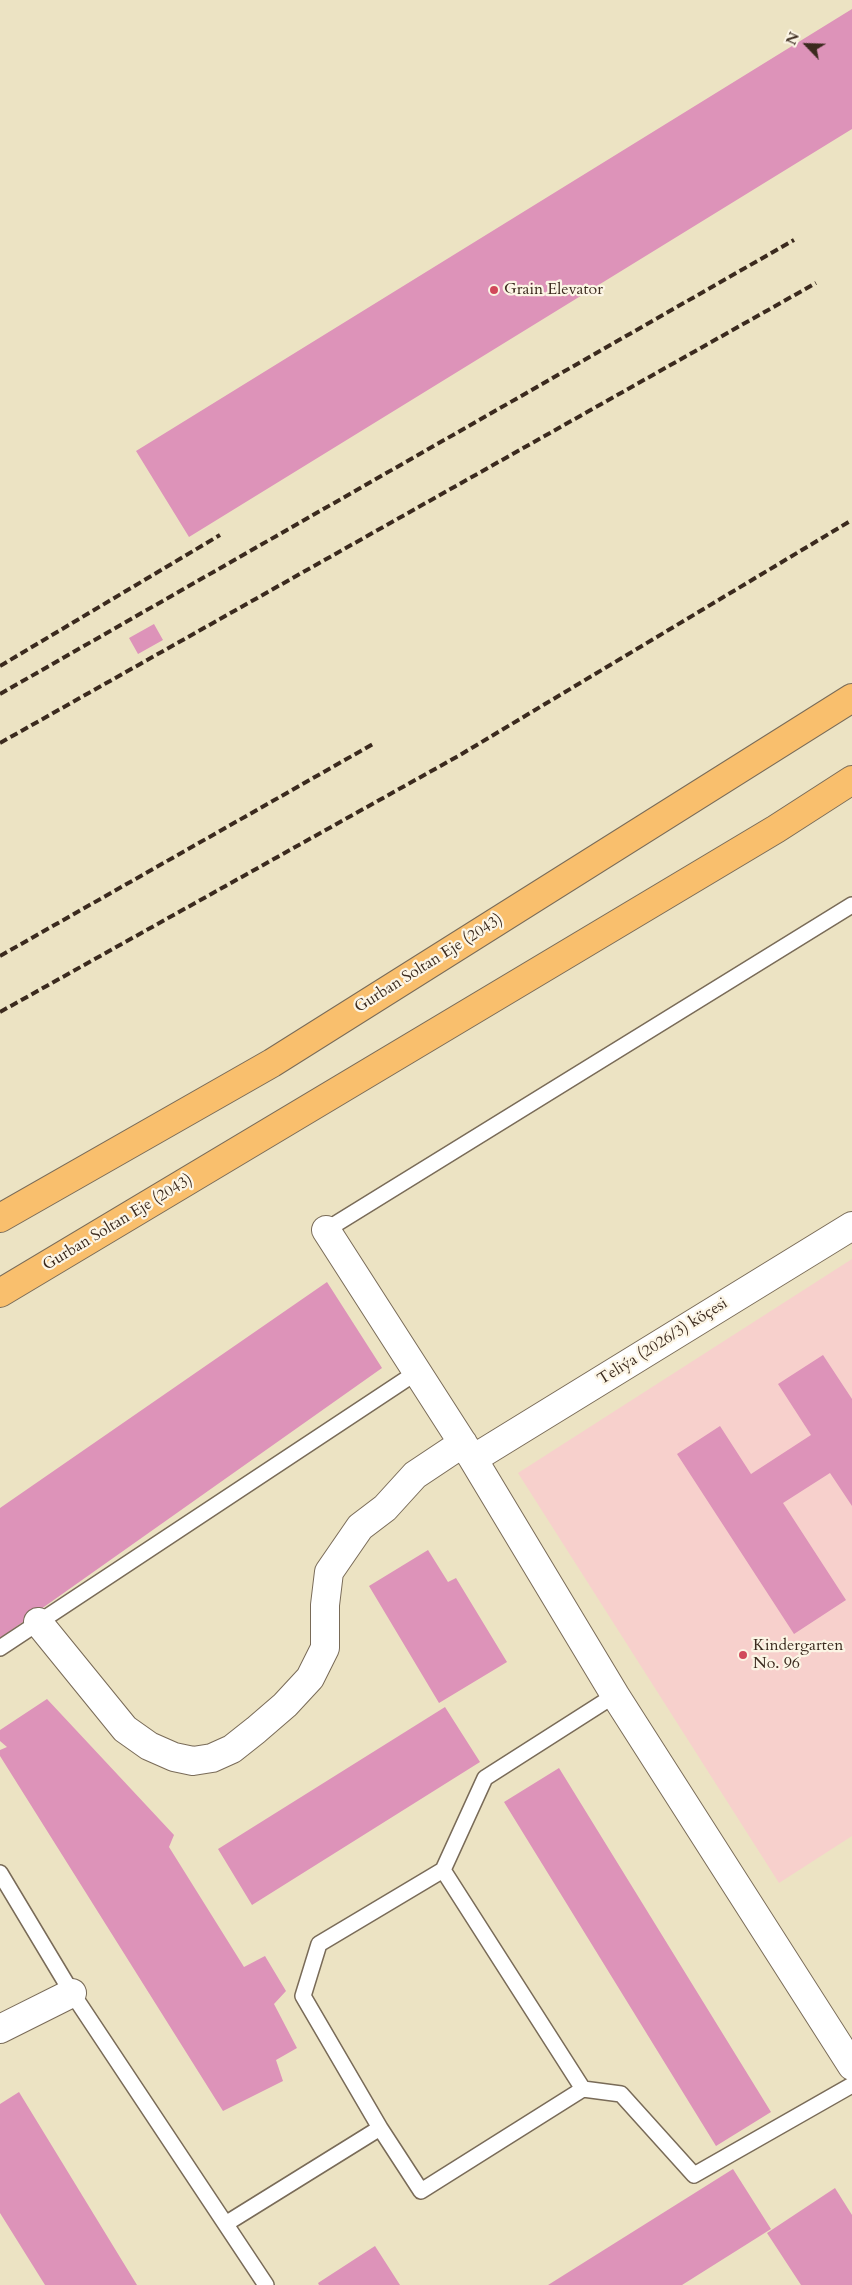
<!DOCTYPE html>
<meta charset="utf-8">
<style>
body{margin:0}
#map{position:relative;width:852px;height:2285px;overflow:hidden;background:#ece3c3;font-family:Cardo,serif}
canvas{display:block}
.north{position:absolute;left:782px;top:20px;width:50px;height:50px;-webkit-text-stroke:4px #fcf5e5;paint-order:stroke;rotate:294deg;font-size:14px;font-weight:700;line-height:20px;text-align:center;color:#3b2a1e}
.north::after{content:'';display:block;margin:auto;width:18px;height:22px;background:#3b2a1e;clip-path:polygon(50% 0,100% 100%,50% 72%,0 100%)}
</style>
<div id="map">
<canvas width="852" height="2285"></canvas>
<div class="north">N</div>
</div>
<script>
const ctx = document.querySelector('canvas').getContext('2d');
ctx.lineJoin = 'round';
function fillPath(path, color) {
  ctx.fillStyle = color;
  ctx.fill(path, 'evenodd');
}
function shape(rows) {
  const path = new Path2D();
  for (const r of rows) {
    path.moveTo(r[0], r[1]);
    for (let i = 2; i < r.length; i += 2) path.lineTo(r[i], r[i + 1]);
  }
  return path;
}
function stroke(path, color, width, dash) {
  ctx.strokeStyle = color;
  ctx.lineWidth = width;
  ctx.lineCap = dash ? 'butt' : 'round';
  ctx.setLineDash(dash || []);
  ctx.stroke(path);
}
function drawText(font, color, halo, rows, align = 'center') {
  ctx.font = font + ' Cardo,serif';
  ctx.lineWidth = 4.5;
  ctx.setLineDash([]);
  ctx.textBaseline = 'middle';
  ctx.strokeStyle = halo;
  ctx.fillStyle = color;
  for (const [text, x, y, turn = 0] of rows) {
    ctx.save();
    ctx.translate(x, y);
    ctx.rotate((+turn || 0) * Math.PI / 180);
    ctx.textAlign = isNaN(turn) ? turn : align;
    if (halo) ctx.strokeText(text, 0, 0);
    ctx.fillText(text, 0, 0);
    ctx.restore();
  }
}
const built = shape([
 [852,1259,852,1836,779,1883,518,1473]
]);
const building = shape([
 [852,9,852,129,189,537,136,451],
 [154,624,163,640,138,654,129,638],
 [327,1282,382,1368,0,1638,0,1508],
 [823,1355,852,1399,852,1506,830,1473,783,1503,846,1600,794,1634,677,1454,720,1426,751,1474,811,1435,778,1384],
 [428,1550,448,1582,456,1578,507,1662,439,1703,369,1586],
 [47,1699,174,1835,169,1847,244,1967,265,1956,286,1991,274,2004,297,2048,276,2060,283,2081,223,2111,0,1756,0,1750,7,1747,0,1741,0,1730],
 [445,1707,480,1762,252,1905,218,1849],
 [559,1768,771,2112,716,2146,504,1802],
 [19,2092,137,2285,45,2285,0,2213,0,2104],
 [733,2169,771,2229,682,2285,548,2285],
 [835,2188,852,2215,852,2285,801,2285,767,2233],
 [375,2246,400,2285,319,2285,318,2283]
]);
const service = shape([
 [326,1230,852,905],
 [0,1648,417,1372],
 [443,1870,583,2089,621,2094,694,2175,852,2085],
 [0,1873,72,1993,266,2285],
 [380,2128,421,2191,583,2089],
 [227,2223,380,2128,303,1996,319,1944,443,1870,485,1778,615,1695]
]);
const minor = shape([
 [326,1230,473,1459,615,1695,852,2066],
 [473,1459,852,1226],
 [38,1622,125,1729,149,1746,174,1757,193,1761,212,1758,232,1749,256,1730,285,1705,310,1678,325,1648,325,1605,329,1572,360,1527,385,1508,415,1475,463,1443],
 [0,2029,72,1993]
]);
const trunk = shape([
 [0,1218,272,1063,852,698],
 [0,1293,776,829,852,780]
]);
const rail = shape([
 [0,666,220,535],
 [0,694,794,240],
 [0,743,816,283],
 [0,956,373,744],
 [0,1012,460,755,852,520]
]);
const markers = [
 [494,290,5,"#d1495b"],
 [743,1655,5,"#d1495b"]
];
const poiNames = [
 ["Grain Elevator",504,290],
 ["Kindergarten",753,1646],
 ["No. 96",753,1664]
];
const streetNames = [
 ["Gurban Soltan Eje (2043)",429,964,-32],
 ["Gurban Soltan Eje (2043)",118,1223,-31],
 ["Teliýa (2026/3) köçesi",663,1342,-32]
];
fillPath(built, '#f7d0cc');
fillPath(building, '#dd93b9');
stroke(service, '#796b58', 18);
stroke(minor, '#796b58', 30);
stroke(trunk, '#796b58', 30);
stroke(service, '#fff', 15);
stroke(minor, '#fff', 28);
stroke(trunk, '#f9bf6d', 28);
stroke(rail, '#3b2a1e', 4, [8, 4]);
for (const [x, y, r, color] of markers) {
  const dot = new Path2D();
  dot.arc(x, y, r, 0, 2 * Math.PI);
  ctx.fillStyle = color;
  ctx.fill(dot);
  stroke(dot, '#fcf5e5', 2);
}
drawText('16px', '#3b2a1e', '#fcf5e5', poiNames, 'left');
drawText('16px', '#3b2a1e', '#fcf5e5', streetNames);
</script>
